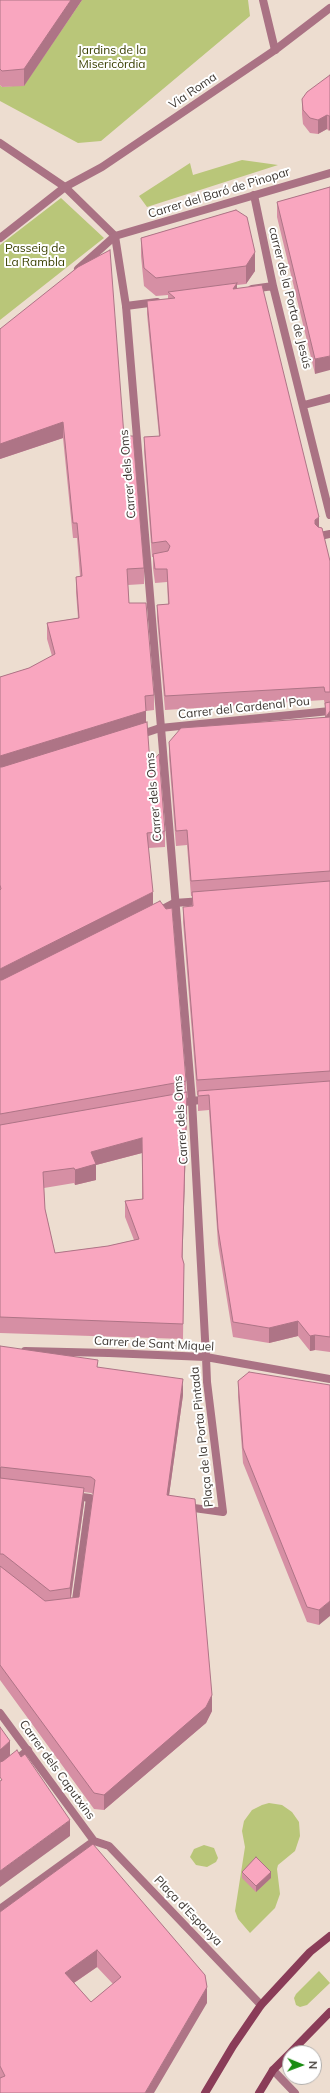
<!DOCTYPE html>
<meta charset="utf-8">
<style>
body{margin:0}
#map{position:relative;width:330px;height:2093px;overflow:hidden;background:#edddd0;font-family:Mulish,sans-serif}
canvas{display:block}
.north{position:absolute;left:282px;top:2045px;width:40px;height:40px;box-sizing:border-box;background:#fff;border:1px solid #b2afad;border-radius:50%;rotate:91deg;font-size:11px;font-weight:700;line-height:16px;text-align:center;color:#3e3833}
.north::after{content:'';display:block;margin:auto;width:14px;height:18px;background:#1a8c12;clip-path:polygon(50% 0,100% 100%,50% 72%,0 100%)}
</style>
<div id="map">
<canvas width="330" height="2093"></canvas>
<div class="north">N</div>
</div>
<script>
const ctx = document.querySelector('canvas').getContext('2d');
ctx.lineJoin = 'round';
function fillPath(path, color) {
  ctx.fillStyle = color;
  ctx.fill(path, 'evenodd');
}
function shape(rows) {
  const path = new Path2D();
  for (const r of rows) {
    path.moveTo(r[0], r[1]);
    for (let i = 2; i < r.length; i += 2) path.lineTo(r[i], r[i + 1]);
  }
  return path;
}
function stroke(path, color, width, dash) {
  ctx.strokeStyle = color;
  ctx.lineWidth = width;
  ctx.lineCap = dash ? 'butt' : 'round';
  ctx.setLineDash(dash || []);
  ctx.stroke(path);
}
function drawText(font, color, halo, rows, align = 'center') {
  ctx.font = font + ' Mulish,sans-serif';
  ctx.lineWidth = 4;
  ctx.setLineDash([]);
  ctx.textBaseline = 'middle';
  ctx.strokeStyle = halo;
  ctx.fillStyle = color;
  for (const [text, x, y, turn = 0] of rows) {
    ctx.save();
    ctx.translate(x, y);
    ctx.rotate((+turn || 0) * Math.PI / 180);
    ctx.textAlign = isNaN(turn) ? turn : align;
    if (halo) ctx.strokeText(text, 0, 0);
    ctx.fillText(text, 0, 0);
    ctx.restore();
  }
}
const green = shape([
 [82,0,248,0,250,16,101,141,78,143,0,101,0,85,2,87,24,85],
 [242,160,278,165,147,207,139,196,190,163,193,175],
 [61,198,104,238,0,320,0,245],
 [269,1803,282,1805,292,1812,299,1822,300,1836,295,1851,278,1865,277,1869,280,1894,275,1908,250,1933,238,1919,235,1911,245,1847,242,1831,244,1821,252,1810,262,1805],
 [204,1845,214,1848,218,1858,216,1862,207,1867,196,1865,190,1857,194,1849],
 [319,1971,330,1983,307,2005,300,2007,296,2005,294,1998,296,1994]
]);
const pedestrian = shape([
 [115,236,126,306,192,1101,206,1357],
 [320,536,330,534],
 [25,1351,109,1353],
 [74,1496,90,1498,75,1607],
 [0,1773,28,1750]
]);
const minor = shape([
 [263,0,275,50],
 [0,143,65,187,115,236],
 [254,195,273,286,330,515],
 [252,289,273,286],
 [126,306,157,302],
 [304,405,330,398],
 [139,735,160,728,330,711],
 [157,912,174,903,203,901],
 [177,1103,208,1099],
 [109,1353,206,1357,330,1379],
 [194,1508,223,1512,207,1382,206,1357],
 [0,1713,94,1841],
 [94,1841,109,1846,261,2005],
 [0,1909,94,1841]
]);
const tertiary = shape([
 [0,238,65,187,102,167,275,50,330,8],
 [78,269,115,236,330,173],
 [273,2070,295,2093]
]);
const secondary = shape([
 [290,2053,330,2012],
 [205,2093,233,2046,261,2005,310,1952,330,1936],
 [259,2093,273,2070,290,2053]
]);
const wall = shape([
 [0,0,82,0,24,86,2,87,0,85],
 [330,75,329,131,327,129,318,134,310,133,303,124,302,114,302,99],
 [330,187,315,374,277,217,277,202],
 [236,210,255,271,246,284,237,285,237,288,330,561,330,1352,315,1350,310,1351,298,1336,269,1343,233,1337,218,1244,209,1110,198,1111,198,1095,197,1095,183,922,183,907,192,907,192,896,191,896,187,845,176,846,169,757,169,742,325,717,325,706,324,700,165,710,157,618,157,605,168,604,167,582,155,583,153,568,153,557,152,557,144,451,144,437,159,436,147,314,147,301,168,299,168,295,156,296,144,286,141,256,141,238],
 [0,329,124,436,144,568,144,584,128,585,129,603,154,695,154,710,146,711,146,723,150,764,165,831,165,847,148,848,153,904,186,1081,187,1108,182,1259,184,1264,183,1339,0,1333,0,677,29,668,52,656,47,639,47,623,78,618,76,592,76,577,80,576,77,538,73,538,63,438,0,459],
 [142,1153,142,1199,125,1201,125,1217,134,1240,108,1246,55,1253,45,1209,44,1188,74,1183,75,1185,96,1180,96,1165],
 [0,1346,98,1367,183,1395,169,1495,212,1711,206,1723,104,1810,94,1809,0,1680],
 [84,1492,91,1493,93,1494,79,1597,71,1598,84,1503],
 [238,1381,330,1385,319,1625,307,1622,243,1463,238,1397],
 [93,1844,207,2003,0,2093,0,1912],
 [97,1967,113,1984,91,2002,74,1983],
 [242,1872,271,1878,256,1892,242,1878]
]);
const shadedWall = shape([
 [71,0,82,0,24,86,24,69],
 [327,115,327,129,318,134,318,120],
 [329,116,330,116,330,130,329,131],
 [255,252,255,271,246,284,246,266],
 [237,283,237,296,233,289],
 [330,356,330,370,315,374,315,359],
 [63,422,63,438,0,459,0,444],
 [319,517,319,531,315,534,315,520],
 [146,711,146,726,0,771,0,756],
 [330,711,330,725,326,730,326,717],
 [153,892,153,907,0,984,0,969],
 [187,1092,187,1108,182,1273,182,1257],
 [142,1138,142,1153,96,1165,96,1180,75,1185,75,1170,91,1152],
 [298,1321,298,1336,269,1343,269,1328],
 [315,1335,315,1350,310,1351,310,1336],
 [183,1379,183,1395,167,1510,167,1495],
 [1,1467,1,1483,0,1483,0,1468],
 [84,1488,84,1503,70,1603,70,1588],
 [330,1601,330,1616,319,1625,319,1610],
 [212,1695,212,1711,206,1723,104,1810,104,1795],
 [10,1741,10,1757,0,1766,0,1750],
 [70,1820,70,1836,0,1887,0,1871],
 [271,1872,271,1878,256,1892,256,1886],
 [97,1950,97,1967,65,1989,65,1973],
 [207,1987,207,2003,154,2093,145,2093]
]);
const building = shape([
 [0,0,71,0,24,69,2,71,0,69,0,0],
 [330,75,330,116,329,116,327,115,318,120,310,118,303,110,302,99,307,92,330,75],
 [330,187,330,356,315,359,277,202,330,187],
 [236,210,247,217,255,252,246,266,156,278,144,268,141,238,236,210],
 [110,250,124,436,133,436,144,568,127,569,129,603,146,603,154,695,145,696,146,711,0,756,0,677,29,668,55,654,47,623,79,618,76,577,82,576,77,523,73,523,63,422,0,444,0,329,78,267,110,250],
 [237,283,233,289,262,285,319,517,315,520,315,524,318,527,322,528,330,561,330,692,325,692,324,687,165,696,157,605,169,604,167,569,155,569,153,554,168,551,170,546,166,541,152,543,144,437,160,436,147,301,175,298,168,292,237,283],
 [330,702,330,711,326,717,325,703,330,702],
 [330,717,330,871,191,881,187,830,176,831,169,742,181,728,330,717],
 [147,722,150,764,159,754,165,831,147,833,153,892,0,969,0,890,1,889,0,885,0,767,2,767,147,722],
 [330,881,330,1071,197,1080,183,907,193,906,192,892,330,881],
 [160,901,166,909,172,908,186,1081,0,1114,0,980,2,980,160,901],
 [330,1081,330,1337,315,1335,310,1336,298,1321,269,1328,233,1322,218,1229,209,1095,198,1096,198,1091,330,1081],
 [187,1092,182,1257,184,1264,183,1324,0,1317,0,1125,187,1092],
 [142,1138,143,1199,125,1201,139,1239,108,1246,55,1253,45,1209,43,1172,74,1168,75,1170,96,1164,91,1152,142,1138],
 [0,1346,98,1360,97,1367,183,1379,167,1495,195,1499,212,1695,206,1707,104,1795,94,1793,0,1665,0,1566,45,1601,79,1597,95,1480,91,1477,1,1467,0,1468,0,1346],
 [249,1372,330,1385,330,1601,319,1610,307,1607,243,1448,238,1381,249,1372],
 [0,1478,84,1488,70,1588,50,1591,3,1554,0,1554,0,1478],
 [0,1727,10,1741,0,1750,0,1727],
 [17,1750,21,1757,25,1754,70,1820,0,1871,0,1781,2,1780,0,1777,0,1762,3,1761,17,1750],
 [93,1844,205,1975,207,1987,145,2093,0,2093,0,2078,5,2076,0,2066,0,1912,93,1844],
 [97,1950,121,1977,91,2002,65,1973,97,1950],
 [256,1857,271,1872,256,1886,242,1872,256,1857]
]);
const parkNames = [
 ["Jardins de la",112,50],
 ["Misericòrdia",112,64],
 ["Passeig de",35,248],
 ["La Rambla",35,262]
];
const streetNames = [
 ["Via Roma",193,91,-34],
 ["Carrer del Baró de Pinopar",219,193,-17],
 ["carrer de la Porta de Jesús",290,298,76],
 ["Carrer dels Oms",128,474,-95],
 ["Carrer del Cardenal Pou",244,708,-6],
 ["Carrer dels Oms",154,797,-95],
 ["Carrer dels Oms",181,1120,-94],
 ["Carrer de Sant Miquel",154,1344,3],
 ["Plaça de la Porta Pintada",202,1437,-96],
 ["Carrer dels Caputxins",57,1770,54],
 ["Plaça d'Espanya",188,1911,46]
];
fillPath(green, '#b9c679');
stroke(pedestrian, '#aa7284', 8);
stroke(minor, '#aa7284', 8);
stroke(tertiary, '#aa7284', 8);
stroke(secondary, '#8a3c58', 8);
fillPath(wall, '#d68fa4');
fillPath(shadedWall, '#ae7486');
fillPath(building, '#f9a6bf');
stroke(building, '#ae7486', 1);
drawText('12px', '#3a4002', '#fff', parkNames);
drawText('12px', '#3e3833', '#fff', streetNames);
</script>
